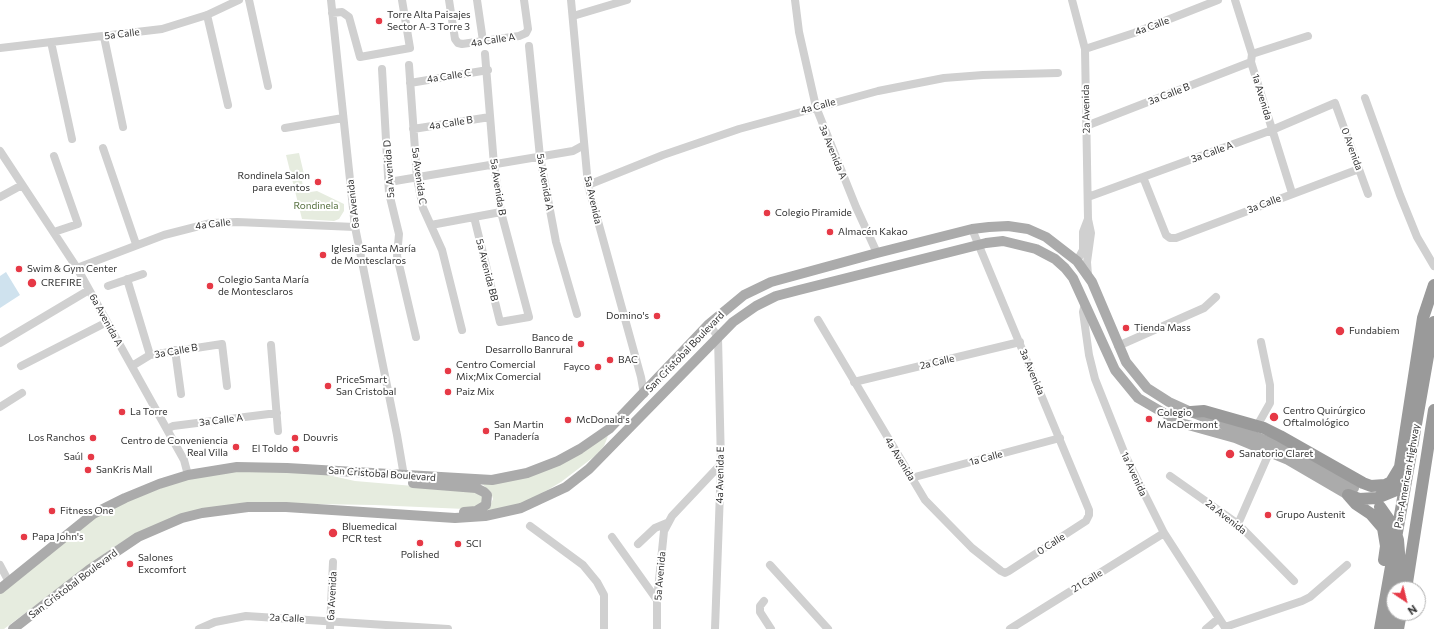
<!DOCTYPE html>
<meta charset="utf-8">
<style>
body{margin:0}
#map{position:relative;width:1434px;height:629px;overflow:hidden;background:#fff;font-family:Commissioner,sans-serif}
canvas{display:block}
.north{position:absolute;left:1386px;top:581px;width:40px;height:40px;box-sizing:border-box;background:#fff;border:1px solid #adadad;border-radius:50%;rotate:145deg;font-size:11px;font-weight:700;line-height:16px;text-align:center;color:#333}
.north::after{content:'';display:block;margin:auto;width:14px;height:18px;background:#e63946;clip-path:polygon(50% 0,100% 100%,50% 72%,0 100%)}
</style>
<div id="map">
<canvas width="1434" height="629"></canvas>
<div class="north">N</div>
</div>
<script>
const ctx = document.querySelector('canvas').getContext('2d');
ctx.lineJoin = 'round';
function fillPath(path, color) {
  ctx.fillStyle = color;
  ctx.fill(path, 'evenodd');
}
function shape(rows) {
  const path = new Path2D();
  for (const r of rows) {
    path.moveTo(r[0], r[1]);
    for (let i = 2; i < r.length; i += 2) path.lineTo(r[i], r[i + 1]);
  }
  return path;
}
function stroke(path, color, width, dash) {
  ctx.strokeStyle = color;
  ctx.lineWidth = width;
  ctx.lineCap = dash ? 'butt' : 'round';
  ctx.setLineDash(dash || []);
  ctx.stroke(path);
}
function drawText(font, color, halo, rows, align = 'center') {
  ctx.font = font + ' Commissioner,sans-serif';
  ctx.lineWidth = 4;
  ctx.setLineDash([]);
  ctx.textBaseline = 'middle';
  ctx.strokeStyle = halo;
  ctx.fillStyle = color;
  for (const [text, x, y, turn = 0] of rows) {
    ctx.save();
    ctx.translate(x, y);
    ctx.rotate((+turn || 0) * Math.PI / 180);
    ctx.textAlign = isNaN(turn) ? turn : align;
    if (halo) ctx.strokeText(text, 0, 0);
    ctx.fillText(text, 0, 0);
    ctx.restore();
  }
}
const green = shape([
 [299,153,304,174,301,175,304,193,317,191,344,204,344,211,339,219,334,221,302,219,286,155],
 [608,436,604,446,595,456,561,482,536,497,515,506,483,513,490,506,493,499,491,492,482,484,503,482],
 [234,471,319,473,355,481,472,491,482,496,483,501,480,505,465,509,374,505,256,503,131,536,108,551,4,629,0,629,0,592,96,516,129,500,189,478]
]);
const water = shape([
 [6,272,20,295,0,308,0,276]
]);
const minor = shape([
 [249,0,268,86],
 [331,0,355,227,397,435,404,476],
 [449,0,455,39,458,43,462,44,519,36,526,33,528,29,524,0],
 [477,0,483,41],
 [571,0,588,185,641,377,644,394],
 [795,0,799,32,816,107,856,207,877,253],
 [1072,0,1085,49,1088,219,1091,233,1087,262,1088,275],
 [1235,0,1252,54,1251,62,1292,193],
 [332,13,342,12,349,17,360,57,410,48,402,0],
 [207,15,228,105],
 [573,16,627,0],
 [104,37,123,127],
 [51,42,72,139],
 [529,46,540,157,556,242,577,314],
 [0,48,162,29,207,15,239,0],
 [1085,49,1134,33,1218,0],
 [1252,54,1308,36],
 [409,65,417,178,423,208,442,250,462,330],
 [382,69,389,193,399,234,397,256,416,337],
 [410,83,488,70],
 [1365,98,1400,195,1417,237,1434,266],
 [1086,126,1251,62],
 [285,128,343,118],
 [413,129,490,117],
 [103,148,136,244],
 [0,151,77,268,184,460,188,475],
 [54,156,78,224,54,232],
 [1143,177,1166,235,1170,238,1176,238,1359,169],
 [389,182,573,151,584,145],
 [588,185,663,155,739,129,878,91,944,78,983,75,1058,73],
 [0,197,22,185],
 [1088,197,1272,130,1335,103,1368,194],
 [474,217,500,322,529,317,501,212,494,165,485,54],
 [431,225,501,212],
 [1077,261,1083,250,1083,232,1088,219],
 [77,268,164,235,211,223,237,222,355,227],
 [127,279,150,355],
 [108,286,143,274],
 [1085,304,1083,312,1089,355,1095,379,1126,457,1164,533,1226,629],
 [818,320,925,500,972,548,1001,571,1005,573,1009,571,1086,521,1089,515,1089,510,972,229],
 [709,324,718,337,721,464,715,629],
 [0,343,89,290],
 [271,345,278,431],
 [1118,346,1204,308,1216,297],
 [175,350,181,394],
 [21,366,107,322],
 [132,366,150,355,222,344,227,386],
 [854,382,1020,342],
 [0,407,22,393],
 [1257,426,1270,403,1270,385,1261,342],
 [167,429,173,426,277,413],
 [1170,476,1238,524,1294,581],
 [911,478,1060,438],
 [1238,524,1270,451],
 [530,526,583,565,597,582,604,595,604,629],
 [612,537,657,600],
 [638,544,655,528,667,523],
 [0,565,9,582],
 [770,565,828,629],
 [764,601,760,606,760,612,771,629],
 [1225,627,1302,601,1310,597,1347,565],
 [199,629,215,622,246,616,448,629],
 [330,629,333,562],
 [657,629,657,600,664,531,672,516,721,464],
 [1010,629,1164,533],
 [1206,629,1219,618]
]);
const major = shape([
 [413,483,476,488,484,492,487,495,486,505,476,511,464,512],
 [0,589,93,514,125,498,159,484,188,475,237,467,287,468,492,480,527,473,558,461,580,449,609,429,709,324,744,295,771,282,877,253,972,229,989,227,1008,226,1028,229,1046,237,1077,261,1092,282,1126,362,1147,388,1169,402,1191,412,1275,444,1354,488],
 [13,629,89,570,138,537,182,518,202,513,248,507,286,507,455,518,485,516,521,508,566,487,589,469,733,322,756,306,776,296,799,290,986,243,1003,241,1036,249,1055,259,1065,268,1073,278,1115,370,1138,398,1181,423,1235,438,1288,460,1348,495]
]);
const highway = shape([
 [1191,412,1204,411,1264,428,1280,436,1363,483,1371,486,1385,485,1391,482,1400,467,1423,318,1434,285],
 [1348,495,1359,499,1377,498,1394,491,1405,478],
 [1349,496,1356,504,1371,514,1383,528,1386,546,1384,560],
 [1380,507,1394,527,1398,540,1400,565,1396,589],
 [1406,589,1434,410],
 [1380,629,1434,322],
 [1390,629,1394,604],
 [1398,629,1401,613]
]);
const markers = [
 [379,21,4,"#e63946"],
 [318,182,4,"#e63946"],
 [767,213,4,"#e63946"],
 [830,232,4,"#e63946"],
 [323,255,4,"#e63946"],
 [19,269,4,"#e63946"],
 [32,283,5,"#e63946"],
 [210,286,4,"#e63946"],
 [657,316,4,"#e63946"],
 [1126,328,4,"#e63946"],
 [1340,331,5,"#e63946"],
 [581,344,4,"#e63946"],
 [610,360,4,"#e63946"],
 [598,367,4,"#e63946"],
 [448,371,4,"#e63946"],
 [328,386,4,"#e63946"],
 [448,392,4,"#e63946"],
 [122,412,4,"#e63946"],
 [1274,417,5,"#e63946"],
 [1149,419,4,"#e63946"],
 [568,420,4,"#e63946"],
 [486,431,4,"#e63946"],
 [93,438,4,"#e63946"],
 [295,438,4,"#e63946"],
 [236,447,4,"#e63946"],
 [296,449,4,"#e63946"],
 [1230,454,5,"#e63946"],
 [91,457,4,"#e63946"],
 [88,470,4,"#e63946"],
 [52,511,4,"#e63946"],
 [1268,515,4,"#e63946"],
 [333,533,5,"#e63946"],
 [24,537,4,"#e63946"],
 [420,543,4,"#e63946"],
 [458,544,4,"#e63946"],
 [130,564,4,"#e63946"]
];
const poiNames = [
 ["Torre Alta Paisajes",387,15],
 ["Sector A-3 Torre 3",387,27],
 ["Rondinela Salon",310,176,"right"],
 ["para eventos",310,188,"right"],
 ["Colegio Piramide",775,213],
 ["Almacén Kakao",838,232],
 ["Iglesia Santa María",331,249],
 ["de Montesclaros",331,261],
 ["Swim & Gym Center",27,269],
 ["Colegio Santa María",218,280],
 ["de Montesclaros",218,292],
 ["CREFIRE",41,283],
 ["Domino's",649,316,"right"],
 ["Tienda Mass",1134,328],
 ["Fundabiem",1349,331],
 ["Banco de",573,338,"right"],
 ["Desarrollo Banrural",573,350,"right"],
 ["BAC",618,360],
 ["Centro Comercial",456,365],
 ["Mix;Mix Comercial",456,377],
 ["Fayco",590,367,"right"],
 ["PriceSmart",336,380],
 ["San Cristobal",336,392],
 ["Paiz Mix",456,392],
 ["Centro Quirúrgico",1283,411],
 ["Oftalmológico",1283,423],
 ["La Torre",130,412],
 ["Colegio",1157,413],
 ["MacDermont",1157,425],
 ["McDonald's",576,420],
 ["San Martin",494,425],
 ["Panadería",494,437],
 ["Los Ranchos",85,438,"right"],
 ["Douvris",303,438],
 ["Centro de Conveniencia",228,441,"right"],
 ["Real Villa",228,453,"right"],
 ["El Toldo",288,449,"right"],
 ["Sanatorio Claret",1239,454],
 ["Saúl",83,457,"right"],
 ["SanKris Mall",96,470],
 ["Fitness One",60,511],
 ["Grupo Austenit",1276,515],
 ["Bluemedical",342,527],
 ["PCR test",342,539],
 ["Papa John's",32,537],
 ["SCI",466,544],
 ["Polished",420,555,"center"],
 ["Salones",138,558],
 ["Excomfort",138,570]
];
const streetNames = [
 ["4a Calle",1152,26,-20],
 ["5a Calle",122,34,-7],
 ["4a Calle A",493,40,-9],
 ["4a Calle C",449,76,-9],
 ["3a Calle B",1169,94,-21],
 ["1a Avenida",1262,97,73],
 ["4a Calle",818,106,-15],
 ["2a Avenida",1086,109,-91],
 ["4a Calle B",451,123,-9],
 ["0 Avenida",1352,149,70],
 ["3a Avenida A",833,152,68],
 ["3a Calle A",1212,152,-20],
 ["5a Avenida D",389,169,-94],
 ["5a Avenida C",419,176,82],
 ["5a Avenida A",545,182,80],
 ["5a Avenida B",498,187,81],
 ["5a Avenida",593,200,77],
 ["6a Avenida",353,204,-97],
 ["3a Calle",1264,204,-21],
 ["4a Calle",213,224,-7],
 ["5a Avenida BB",487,270,76],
 ["6a Avenida A",106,320,61],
 ["3a Calle B",176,351,-10],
 ["San Cristobal Boulevard",685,352,-46],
 ["2a Calle",937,362,-13],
 ["3a Avenida",1032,372,67],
 ["3a Calle A",221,420,-7],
 ["1a Calle",986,458,-15],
 ["4a Avenida",900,459,59],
 ["San Cristobal Boulevard",382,474,4],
 ["1a Avenida",1134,474,65],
 ["4a Avenida E",720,475,-89],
 ["Pan-American Highway",1407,476,-80],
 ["2a Avenida",1226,517,38],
 ["0 Calle",1051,544,-33],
 ["5a Avenida",660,576,-85],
 ["21 Calle",1087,581,-32],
 ["San Cristobal Boulevard",73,584,-37],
 ["6a Avenida",332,596,-87],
 ["2a Calle",287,618,3]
];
const parkNames = [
 ["Rondinela",316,206]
];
fillPath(green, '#e6ecdf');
fillPath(water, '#cfe2ee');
stroke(minor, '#d0d0d0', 8);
stroke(major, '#ababab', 10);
stroke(highway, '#9a9a9a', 12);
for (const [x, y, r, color] of markers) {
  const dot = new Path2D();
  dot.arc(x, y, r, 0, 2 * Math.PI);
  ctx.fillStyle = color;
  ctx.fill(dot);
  stroke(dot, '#fff', 1.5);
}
drawText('10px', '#333', '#fff', poiNames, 'left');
drawText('10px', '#333', '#fff', streetNames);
drawText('10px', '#56703f', '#fff', parkNames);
</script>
